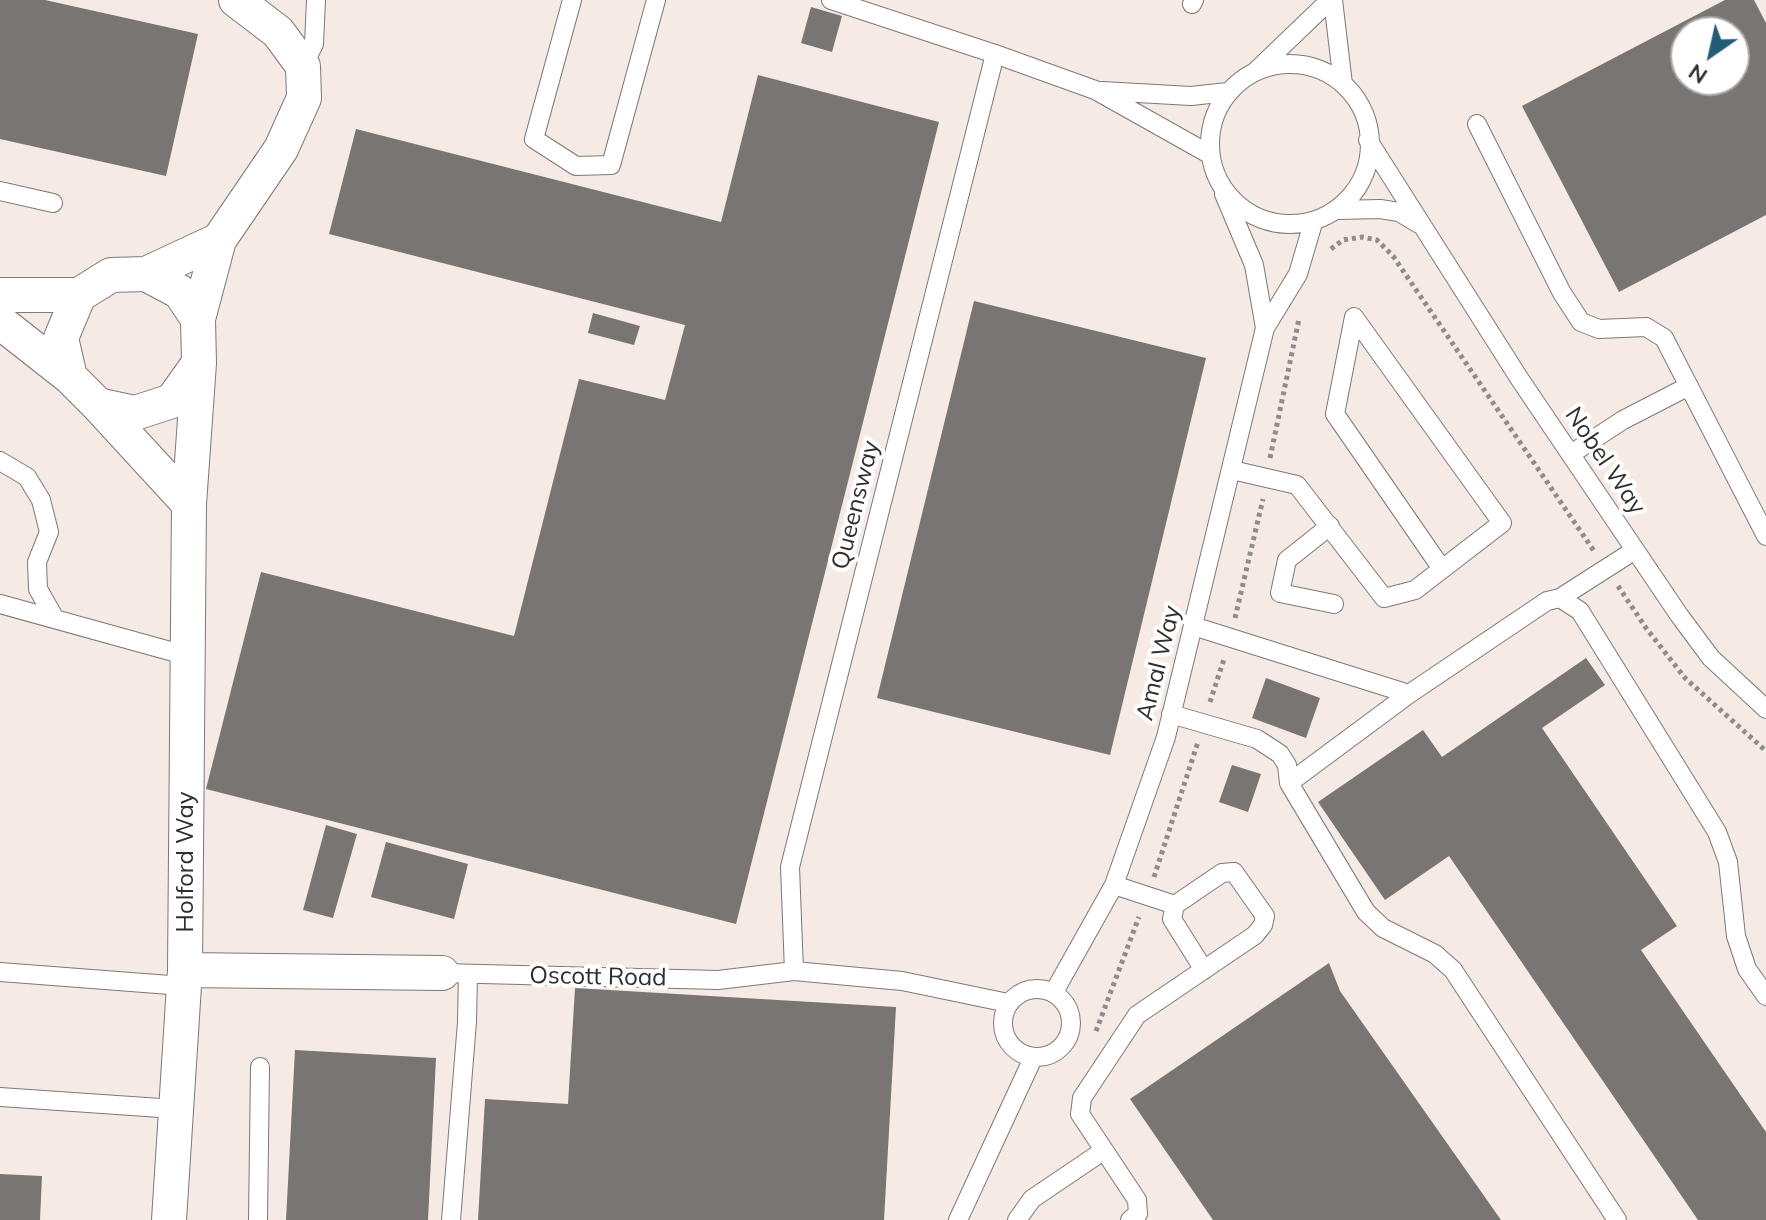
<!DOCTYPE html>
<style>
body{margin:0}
#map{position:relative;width:1766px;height:1220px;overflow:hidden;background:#fdf9f7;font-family:Mulish,sans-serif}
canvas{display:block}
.north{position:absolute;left:1670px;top:16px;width:80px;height:80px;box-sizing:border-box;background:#fff;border:2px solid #acabab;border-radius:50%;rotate:214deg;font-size:22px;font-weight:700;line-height:32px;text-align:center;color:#2f2e2d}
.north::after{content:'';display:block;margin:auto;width:28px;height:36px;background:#225d75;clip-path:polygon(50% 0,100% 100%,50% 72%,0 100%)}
</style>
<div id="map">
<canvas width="1766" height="1220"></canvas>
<div class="north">N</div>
</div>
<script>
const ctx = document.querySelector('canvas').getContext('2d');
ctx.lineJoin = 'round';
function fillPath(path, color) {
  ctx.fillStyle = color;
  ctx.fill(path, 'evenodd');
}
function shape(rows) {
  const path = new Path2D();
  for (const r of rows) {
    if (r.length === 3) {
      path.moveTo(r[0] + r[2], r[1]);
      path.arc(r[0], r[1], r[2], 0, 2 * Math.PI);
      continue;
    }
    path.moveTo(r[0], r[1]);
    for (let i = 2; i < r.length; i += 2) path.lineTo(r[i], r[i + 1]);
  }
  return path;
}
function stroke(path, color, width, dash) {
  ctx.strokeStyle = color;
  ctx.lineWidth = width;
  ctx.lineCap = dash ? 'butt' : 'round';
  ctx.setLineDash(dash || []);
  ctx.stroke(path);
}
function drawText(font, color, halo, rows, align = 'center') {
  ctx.font = font + ' Mulish,sans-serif';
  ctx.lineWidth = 8;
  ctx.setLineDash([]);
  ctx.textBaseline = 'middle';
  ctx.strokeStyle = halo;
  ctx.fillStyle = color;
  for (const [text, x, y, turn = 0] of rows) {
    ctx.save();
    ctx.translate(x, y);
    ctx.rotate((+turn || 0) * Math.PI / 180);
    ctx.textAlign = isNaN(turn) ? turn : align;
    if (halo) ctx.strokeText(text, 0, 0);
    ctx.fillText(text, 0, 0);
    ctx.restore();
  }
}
const built = shape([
 [0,0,1766,0,1766,1220,0,1220],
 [1686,32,1734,32,1734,80,1686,80]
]);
const building = shape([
 [0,0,45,0,198,34,166,176,0,139],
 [1725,0,1754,0,1766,23,1766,215,1619,292,1522,106],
 [1686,32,1734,32,1734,80,1686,80],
 [811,7,842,16,832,52,801,43],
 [758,75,939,122,736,924,206,789,261,572,514,636,579,379,665,400,685,325,329,234,356,129,721,222],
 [974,301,1206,358,1110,755,877,698],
 [593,313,640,326,634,345,588,333],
 [1586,658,1605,685,1542,728,1677,926,1641,950,1766,1132,1766,1220,1698,1220,1449,856,1385,900,1318,802,1423,730,1442,757],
 [1266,678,1320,698,1306,738,1252,718],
 [1232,765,1261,774,1248,812,1219,802],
 [326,825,357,834,333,918,303,910],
 [386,842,468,864,454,919,371,897],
 [1329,963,1340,991,1501,1220,1213,1220,1130,1099],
 [575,988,896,1007,884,1220,478,1220,485,1099,568,1104],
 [295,1050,436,1058,428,1220,286,1220],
 [0,1174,42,1176,40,1220,0,1220]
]);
const path = shape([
 [1331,249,1343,240,1362,237,1377,240,1393,256,1594,551],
 [1270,458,1299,319],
 [1618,586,1646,628,1685,678,1766,751],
 [1235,618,1263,499],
 [1210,702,1224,659],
 [1154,877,1198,742],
 [1096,1031,1139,917]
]);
const service = shape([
 [572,0,534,139,576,166,611,165,656,0],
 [831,0,995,54,1095,90,1209,154],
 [1333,0,1343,84],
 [1192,4,1194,0],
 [1290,144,80],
 [303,66,314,44,316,0],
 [1256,71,1330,0],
 [1102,91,1191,96,1228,92],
 [1477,124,1562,293,1581,322,1599,329,1646,327,1664,338,1766,536],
 [1368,140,1519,378,1679,615,1711,658,1766,709],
 [0,191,53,203],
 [1224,194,1254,265,1265,328],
 [1337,210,1380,209,1399,212,1419,224],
 [1571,454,1623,420,1689,386],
 [0,461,27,477,41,500,49,532,37,562,38,589,55,619],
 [1232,470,1297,485,1384,598,1415,590,1502,523,1354,317,1335,414,1442,569],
 [1330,526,1287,560,1280,593,1334,604],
 [1560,598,1635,550],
 [0,604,188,656],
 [1193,626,1409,694,1547,601,1560,598,1580,611,1717,832,1728,862,1736,936,1747,969,1766,996],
 [1171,714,1257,739,1280,754,1287,765,1289,783,1366,912,1383,928,1435,954,1453,970,1617,1220],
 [1289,783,1409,694],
 [1114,885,1175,905,1222,873,1234,872,1265,916,1263,925,1255,935,1137,1015,1082,1098,1080,1114,1137,1200,1138,1214,1130,1220],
 [1175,905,1172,919,1204,970],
 [794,971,790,867,995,54],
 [0,972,183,986],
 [442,973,718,980,794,971,902,981,1008,1003],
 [1037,1023,34],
 [1054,992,1114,885,1166,737,1265,328,1298,274,1313,223],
 [0,1097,175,1109],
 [258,1220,260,1067],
 [451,1220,467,1022,468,974],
 [958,1220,1033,1058],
 [1017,1220,1032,1199,1103,1151]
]);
const minor = shape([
 [146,274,219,240],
 [0,295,79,295],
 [198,319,219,240,281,149,304,98,303,66,278,32,236,0],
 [0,322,70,377],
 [98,405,189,504,199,363,198,319,180,292,146,274,111,275,79,295,61,338,70,377,98,405,135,413,172,401,199,363],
 [185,970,442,973],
 [169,1220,185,970,189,504]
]);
const streetNames = [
 ["Nobel Way",1605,461,56],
 ["Queensway",856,505,-76],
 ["Amal Way",1159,663,-76],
 ["Holford Way",186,862,-90],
 ["Oscott Road",598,977,1]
];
fillPath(built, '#f6eae5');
fillPath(building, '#787573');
stroke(service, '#7c7977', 20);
stroke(minor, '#7c7977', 36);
stroke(path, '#8f8d8b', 5, [4, 4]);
stroke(service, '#fff', 18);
stroke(minor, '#fff', 34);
drawText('24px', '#2f2e2d', '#fff', streetNames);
</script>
